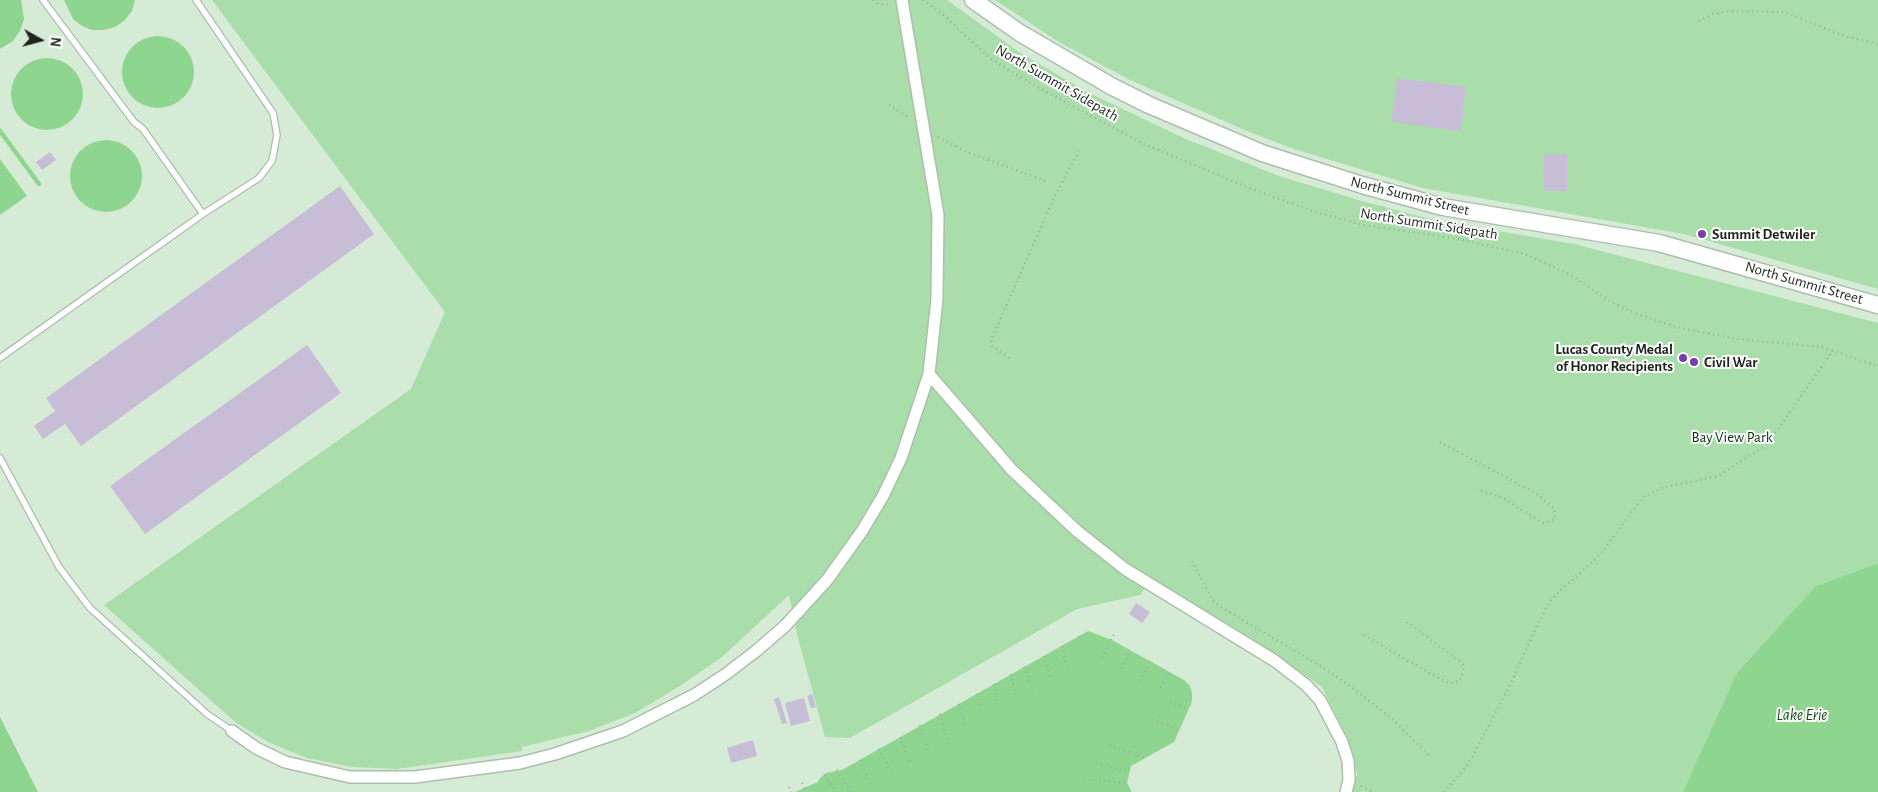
<!DOCTYPE html>
<style>
body{margin:0}
#map{position:relative;width:1878px;height:792px;overflow:hidden;background:#d5ebd5;font-family:"Alegreya Sans",sans-serif}
canvas{display:block}
.north{position:absolute;left:15px;top:15px;width:50px;height:50px;-webkit-text-stroke:4px #fff;paint-order:stroke;rotate:97deg;font-size:14px;font-weight:700;line-height:20px;text-align:center;color:#1e261e}
.north::after{content:'';display:block;margin:auto;width:18px;height:22px;background:#1e261e;clip-path:polygon(50% 0,100% 100%,50% 72%,0 100%)}
</style>
<div id="map">
<canvas width="1878" height="792"></canvas>
<div class="north">N</div>
</div>
<script>
const ctx = document.querySelector('canvas').getContext('2d');
ctx.lineJoin = 'round';
function fillPath(path, color) {
  ctx.fillStyle = color;
  ctx.fill(path, 'evenodd');
}
function shape(rows) {
  const path = new Path2D();
  for (const r of rows) {
    if (r.length === 3) {
      path.moveTo(r[0] + r[2], r[1]);
      path.arc(r[0], r[1], r[2], 0, 2 * Math.PI);
      continue;
    }
    path.moveTo(r[0], r[1]);
    for (let i = 2; i < r.length; i += 2) path.lineTo(r[i], r[i + 1]);
  }
  return path;
}
function stroke(path, color, width, dash) {
  ctx.strokeStyle = color;
  ctx.lineWidth = width;
  ctx.lineCap = dash ? 'butt' : 'round';
  ctx.setLineDash(dash || []);
  ctx.stroke(path);
}
function drawText(font, color, halo, rows, align = 'center') {
  ctx.font = font + ' "Alegreya Sans",sans-serif';
  ctx.lineWidth = 4;
  ctx.setLineDash([]);
  ctx.textBaseline = 'middle';
  ctx.strokeStyle = halo;
  ctx.fillStyle = color;
  for (const [text, x, y, turn = 0] of rows) {
    ctx.save();
    ctx.translate(x, y);
    ctx.rotate((+turn || 0) * Math.PI / 180);
    ctx.textAlign = isNaN(turn) ? turn : align;
    if (halo) ctx.strokeText(text, 0, 0);
    ctx.fillText(text, 0, 0);
    ctx.restore();
  }
}
const green = shape([
 [212,0,947,0,1019,52,1087,92,1186,139,1279,176,1362,201,1434,220,1574,244,1878,323,1878,563,1821,584,1704,792,1352,792,1357,774,1347,737,1322,687,1283,660,1151,579,1140,595,1077,609,850,738,825,737,798,638,789,595,722,657,680,686,635,713,589,731,522,747,522,751,397,769,352,767,307,758,268,742,235,722,104,605,411,389,445,312],
 [995,0,1878,0,1878,289,1684,234,1423,188,1294,149,1254,134,1130,80,1059,42]
]);
const water = shape([
 [0,0,21,0,24,19,20,31,13,41,0,49],
 [64,0,135,0,132,11,124,21,115,27,104,30,92,30,82,26,73,19],
 [158,72,36],
 [47,94,36],
 [106,176,36],
 [0,159,27,196,0,215],
 [1878,563,1878,792,1683,792,1737,673,1816,586],
 [1088,631,1112,640,1184,680,1190,686,1192,693,1192,702,1174,742,1131,766,1127,783,1132,792,795,792,818,782,820,778,826,773,842,770],
 [0,717,38,792,0,792]
]);
const stream = shape([
 [0,131,39,184]
]);
const building = shape([
 [1397,78,1466,87,1461,131,1391,122],
 [50,152,56,160,42,170,36,162],
 [1544,154,1567,154,1567,191,1543,191],
 [340,186,374,234,81,446,65,424,43,439,34,426,55,411,46,398],
 [307,345,341,393,145,534,110,486],
 [1136,603,1150,612,1142,623,1129,614],
 [812,694,816,707,811,708,807,696],
 [779,697,787,723,782,724,774,699],
 [804,698,810,721,791,726,785,703],
 [753,740,757,756,731,763,727,748]
]);
const path = shape([
 [873,0,879,4,891,5],
 [923,0,939,11,991,59,1041,89,1144,144,1252,189,1315,212,1364,225,1458,239,1525,254,1569,274,1611,302,1634,313,1680,328,1738,339,1822,347,1878,366],
 [1699,21,1713,14,1729,11,1785,12,1844,36,1878,44],
 [889,105,908,117],
 [938,137,965,151,1045,181],
 [1009,358,992,346,991,340,1054,198,1079,151],
 [1440,442,1539,495,1554,509,1555,519,1543,523,1503,498,1477,489],
 [1192,561,1212,599,1219,606,1319,665,1350,686,1391,718,1429,755],
 [1364,635,1445,682,1453,683,1459,681,1463,673,1463,664,1407,622],
 [1079,636,1080,641],
 [1062,646,1067,666],
 [1044,656,1051,679],
 [1102,658,1114,634],
 [1024,667,1033,691],
 [1121,668,1131,651],
 [1011,674,1016,699],
 [1140,681,1150,661],
 [994,684,997,704],
 [1161,688,1169,672],
 [977,694,980,714],
 [1170,702,1188,709],
 [959,704,966,728],
 [940,714,948,744],
 [1153,719,1180,731],
 [920,725,929,753],
 [900,737,910,764],
 [1110,745,1144,758],
 [879,749,891,773],
 [860,760,871,785],
 [1096,763,1128,772],
 [837,770,851,792],
 [825,775,836,792],
 [1084,779,1127,783],
 [802,783,807,792],
 [1361,786,1372,792],
 [789,787,791,792],
 [1444,792,1466,767,1476,750,1511,683,1538,623,1553,597,1600,555,1643,497,1662,488,1718,476,1763,447,1779,428,1833,350]
]);
const service = shape([
 [43,0,122,106,134,122,143,129,203,214],
 [0,358,203,214,259,178,272,161,277,135,273,113,196,0],
 [0,458,59,567,90,608,207,714,232,731]
]);
const minor = shape([
 [929,374,1012,470,1077,531,1125,569,1275,661,1306,685,1320,700,1342,742,1348,761,1349,780,1346,792],
 [232,731,256,748,285,762,350,777,415,777,520,763,555,754,623,731,694,695,726,674,756,651,785,626,827,580,862,531,883,496,901,458,929,374,937,299,938,215,902,0]
]);
const secondary = shape([
 [973,0,1020,33,1111,86,1149,105,1262,153,1362,185,1443,207,1659,243,1878,305]
]);
const markers = [
 [1702,234,5,"#793bb0"],
 [1683,358,5,"#793bb0"],
 [1694,362,5,"#793bb0"]
];
const streetNames = [
 ["North Summit Sidepath",1057,83,30],
 ["North Summit Street",1410,196,14],
 ["North Summit Sidepath",1429,224,9],
 ["North Summit Street",1804,283,16]
];
const poiNames = [
 ["Summit Detwiler",1712,234],
 ["Lucas County Medal",1673,349,"right"],
 ["of Honor Recipients",1673,366,"right"],
 ["Civil War",1704,362]
];
const parkNames = [
 ["Bay View Park",1732,437]
];
const waterNames = [
 ["Lake Erie",1802,715]
];
fillPath(green, '#a9deaa');
fillPath(water, '#8ed690');
stroke(stream, '#8ed690', 4.5);
fillPath(building, '#c8bdd7');
stroke(service, '#abc0ab', 8);
stroke(minor, '#abc0ab', 14);
stroke(secondary, '#abc0ab', 19);
stroke(path, '#9cad9c', 2.5, [1, 4]);
stroke(service, '#fff', 5.5);
stroke(minor, '#fff', 11);
stroke(secondary, '#fff', 16);
for (const [x, y, r, color] of markers) {
  const dot = new Path2D();
  dot.arc(x, y, r, 0, 2 * Math.PI);
  ctx.fillStyle = color;
  ctx.fill(dot);
  stroke(dot, '#fff', 2);
}
drawText('15px', '#1e261e', '#fff', streetNames);
drawText('bold 15px', '#1e261e', '#fff', poiNames, 'left');
drawText('15px', '#03380b', '#fff', parkNames);
drawText('italic 16px', '#1b4c1f', '#fff', waterNames);
</script>
